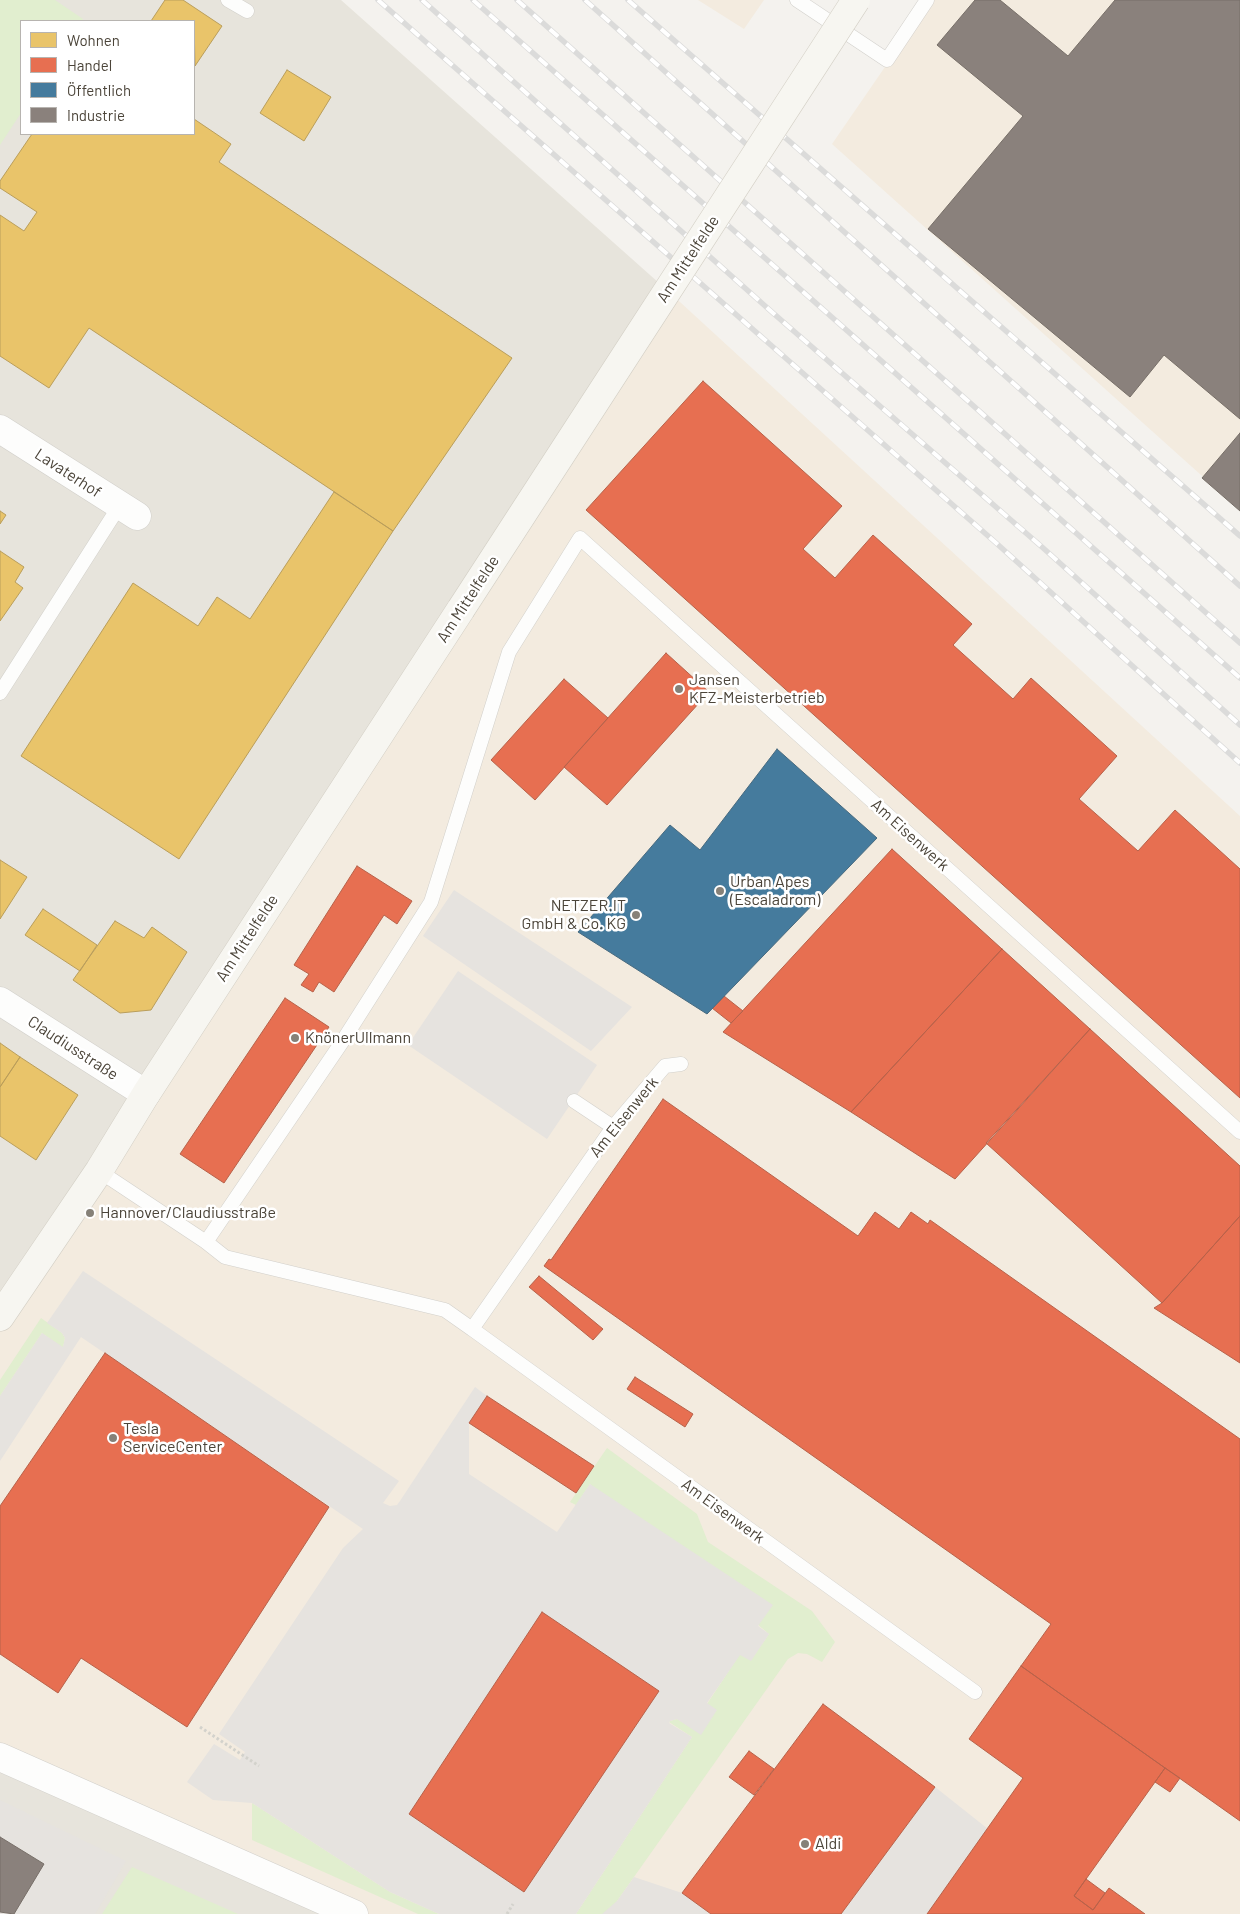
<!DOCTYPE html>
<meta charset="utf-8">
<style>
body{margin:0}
#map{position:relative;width:1240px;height:1914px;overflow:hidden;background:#f4f2ee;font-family:Barlow,sans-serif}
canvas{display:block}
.legend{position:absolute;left:20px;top:20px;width:175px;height:115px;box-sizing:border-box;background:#fff;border:1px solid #b7b4b0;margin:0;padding:6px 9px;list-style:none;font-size:15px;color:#4b4439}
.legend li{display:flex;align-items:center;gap:10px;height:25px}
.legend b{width:25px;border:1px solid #b7b4b0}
</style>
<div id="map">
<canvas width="1240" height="1914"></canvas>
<ul class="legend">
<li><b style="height:14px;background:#e9c46a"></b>Wohnen</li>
<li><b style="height:14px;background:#e76f51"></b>Handel</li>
<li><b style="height:14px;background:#457b9d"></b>Öffentlich</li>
<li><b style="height:14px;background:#8a817c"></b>Industrie</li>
</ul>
</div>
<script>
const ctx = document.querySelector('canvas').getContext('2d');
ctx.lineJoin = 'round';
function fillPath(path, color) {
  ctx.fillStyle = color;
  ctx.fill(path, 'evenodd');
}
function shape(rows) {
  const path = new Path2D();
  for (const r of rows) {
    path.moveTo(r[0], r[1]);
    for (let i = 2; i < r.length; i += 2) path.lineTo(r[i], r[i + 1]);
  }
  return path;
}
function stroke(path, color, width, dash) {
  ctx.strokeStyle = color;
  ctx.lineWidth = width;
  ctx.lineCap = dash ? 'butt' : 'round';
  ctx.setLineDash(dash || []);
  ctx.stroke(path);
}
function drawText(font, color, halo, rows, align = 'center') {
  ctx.font = font + ' Barlow,sans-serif';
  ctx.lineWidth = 5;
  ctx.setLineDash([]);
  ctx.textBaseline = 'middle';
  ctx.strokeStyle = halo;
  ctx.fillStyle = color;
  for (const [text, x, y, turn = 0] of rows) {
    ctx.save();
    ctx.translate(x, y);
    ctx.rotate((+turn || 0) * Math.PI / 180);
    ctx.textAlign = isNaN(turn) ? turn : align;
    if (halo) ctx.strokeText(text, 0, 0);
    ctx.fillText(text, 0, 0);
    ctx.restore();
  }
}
const residential = shape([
 [0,0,341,0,668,291,0,1317],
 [21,21,194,21,194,134,21,134],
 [0,1757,354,1914,0,1914]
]);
const commercial = shape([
 [698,0,764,0,744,29],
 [931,0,1240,0,1240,510,832,144],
 [668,291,1240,816,1240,1914,354,1914,0,1757,0,1317]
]);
const green = shape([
 [0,0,55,0,83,19,82,21,21,21,21,113,0,145],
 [41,1318,62,1333,65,1338,63,1348,42,1333,0,1396,0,1380],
 [607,1448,697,1514,708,1542,812,1611,835,1642,822,1662,807,1654,798,1653,788,1659,617,1901,619,1914,576,1914,692,1737,669,1722,670,1721,677,1719,701,1734,707,1704,740,1654,751,1660,769,1634,590,1484,576,1505,570,1502],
 [252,1803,390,1892,439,1914,418,1914,252,1840],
 [132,1867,238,1914,102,1914]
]);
const parking = shape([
 [454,890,632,1007,591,1051,423,936],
 [458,971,597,1065,547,1139,408,1045],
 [83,1271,399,1481,383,1503,390,1506,397,1505,400,1501,475,1387,487,1396,469,1423,469,1474,557,1532,590,1484,773,1605,758,1626,769,1634,751,1661,740,1655,707,1703,717,1710,701,1735,677,1719,670,1721,669,1723,692,1737,576,1914,439,1914,390,1892,252,1803,213,1800,187,1782,214,1744,240,1760,245,1752,219,1734,343,1548,363,1529,81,1337,0,1461,0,1396,42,1333,63,1347,65,1338,62,1333,47,1323],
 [935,1787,988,1829,928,1914,841,1914],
 [0,1800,126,1861,95,1914,0,1914],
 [634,1877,682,1893,711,1914,602,1914,617,1901]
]);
const homes = shape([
 [165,0,183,0,222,26,195,66,194,21,151,21,165,0],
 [287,70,331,97,304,141,260,113,287,70],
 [194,119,231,144,219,162,512,358,393,531,89,328,49,388,0,356,0,215,24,231,37,212,0,188,0,181,32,134,194,134,194,119],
 [334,492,393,531,179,859,21,756,133,583,198,626,217,597,250,619,334,492],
 [0,511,6,515,0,524,0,511],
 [0,551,24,567,15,582,23,588,0,621,0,551],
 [0,860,27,877,0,919,0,860],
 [43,909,97,945,80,971,25,935,43,909],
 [115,921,144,938,152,927,187,952,151,1010,120,1013,73,980,115,921],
 [0,1043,20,1057,0,1087,0,1043],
 [20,1057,78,1095,36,1160,0,1136,0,1087,20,1057]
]);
const shops = shape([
 [703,381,842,506,803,549,835,578,873,535,972,624,953,645,1013,699,1031,678,1117,756,1079,799,1138,851,1175,810,1240,869,1240,1098,586,510,703,381],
 [666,653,709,692,607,805,564,767,666,653],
 [564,679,608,718,535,800,491,760,564,679],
 [892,849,1002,949,851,1112,723,1032,892,849],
 [357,866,412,901,397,924,384,915,334,992,319,982,313,992,301,985,309,974,294,965,357,866],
 [1002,949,1090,1029,955,1179,851,1112,1002,949],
 [724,996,743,1011,731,1023,712,1008,724,996],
 [285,998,329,1027,224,1183,180,1154,285,998],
 [1090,1029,1240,1166,1240,1216,1162,1303,986,1143,1090,1029],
 [663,1099,858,1236,875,1212,899,1229,911,1212,928,1224,930,1220,1240,1439,1240,1821,1021,1666,1051,1624,544,1266,549,1259,551,1260,663,1099],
 [1240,1216,1240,1363,1154,1308,1162,1303,1240,1216],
 [539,1276,603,1329,593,1340,529,1287,539,1276],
 [105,1353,329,1507,187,1727,81,1658,58,1693,0,1654,0,1506,105,1353],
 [635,1377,693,1414,685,1427,627,1389,635,1377],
 [487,1396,594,1466,576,1493,469,1423,487,1396],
 [542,1612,659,1691,524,1892,409,1814,542,1612],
 [1021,1666,1165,1768,1074,1896,1093,1910,1109,1888,1145,1914,927,1914,1023,1778,969,1739,1021,1666],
 [823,1704,935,1787,841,1914,711,1914,682,1893,823,1704],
 [749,1751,774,1769,754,1795,729,1777,749,1751],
 [1165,1768,1180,1778,1170,1792,1155,1782,1165,1768],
 [1086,1879,1105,1893,1093,1910,1074,1896,1086,1879]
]);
const public = shape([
 [777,749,877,838,707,1014,578,932,670,825,700,850,777,749]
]);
const industry = shape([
 [975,0,1000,0,1068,56,1115,0,1240,0,1240,419,1164,355,1130,397,928,229,1023,116,937,45,975,0],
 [1240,433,1240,511,1202,478,1240,433],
 [0,1837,44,1864,14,1914,0,1912,0,1837]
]);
const path = shape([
 [200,1727,259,1766],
 [507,1914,513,1904]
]);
const lane = shape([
 [228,0,247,11],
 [797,0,887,60,927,0],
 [0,693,120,505],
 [574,1101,613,1127],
 [99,1171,206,1242,342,1042,431,902,509,652,580,538,1240,1132],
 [206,1242,225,1257,445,1310,472,1329,613,1127,665,1066,681,1064],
 [472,1329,975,1692]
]);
const street = shape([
 [0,429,137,516],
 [0,1001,146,1094],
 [0,1757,354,1914]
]);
const secondary = shape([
 [0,1317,99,1171,146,1094,461,609]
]);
const rail = shape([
 [378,0,995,542,1240,763],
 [422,0,773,313,1042,547,1240,725],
 [473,0,1240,678],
 [517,0,1240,643],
 [585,0,1240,586],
 [628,0,1240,536]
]);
const secondaryBridge = shape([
 [461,609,856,0]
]);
const markers = [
 [679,689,5,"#868178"],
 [720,891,5,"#868178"],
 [636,915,5,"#868178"],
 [295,1038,5,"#868178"],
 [90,1213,5,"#868178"],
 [113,1438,5,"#868178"],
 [805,1844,5,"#868178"]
];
const streetNames = [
 ["Am Mittelfelde",688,259,-57],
 ["Lavaterhof",68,473,33],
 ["Am Mittelfelde",468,599,-57],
 ["Am Eisenwerk",910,835,42],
 ["Am Mittelfelde",247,938,-57],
 ["Claudiusstraße",73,1048,33],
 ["Am Eisenwerk",624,1117,-51],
 ["Am Eisenwerk",723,1511,36]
];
const poiNames = [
 ["Jansen",689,680],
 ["KFZ-Meisterbetrieb",689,698],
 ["Urban Apes",730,882],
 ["(Escaladrom)",730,900],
 ["NETZER.IT",626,906,"right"],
 ["GmbH & Co. KG",626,924,"right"],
 ["KnönerUllmann",305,1038],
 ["Hannover/Claudiusstraße",100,1213],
 ["Tesla",123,1429],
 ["ServiceCenter",123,1447],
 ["Aldi",815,1844]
];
fillPath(residential, '#e7e4dc');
fillPath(commercial, '#f3ebdf');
fillPath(green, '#e1eecf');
fillPath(parking, '#e6e3df');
fillPath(homes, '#e9c46a');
stroke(homes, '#ba9e5b', 1);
fillPath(shops, '#e76f51');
stroke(shops, '#b8624a', 1);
fillPath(public, '#457b9d');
stroke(public, '#476a7f', 1);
fillPath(industry, '#8a817c');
stroke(industry, '#776f68', 1);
stroke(lane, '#d2d0cb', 15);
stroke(street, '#d2d0cb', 29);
stroke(secondary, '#d3cfc5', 29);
stroke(path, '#d3d2cc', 3, [2.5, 2.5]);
stroke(lane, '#fdfdfc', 14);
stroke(street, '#fdfdfc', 28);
stroke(secondary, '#f7f6f1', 28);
stroke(rail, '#dbdbda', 5.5);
stroke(rail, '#fff', 4, [11]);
stroke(secondaryBridge, '#d3cfc5', 29, []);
stroke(secondaryBridge, '#f7f6f1', 28);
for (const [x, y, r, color] of markers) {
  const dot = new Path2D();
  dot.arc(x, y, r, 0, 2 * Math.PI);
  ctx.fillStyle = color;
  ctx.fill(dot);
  stroke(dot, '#fff', 2);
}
drawText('16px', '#4b4439', '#fff', streetNames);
drawText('16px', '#4b4439', '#fff', poiNames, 'left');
</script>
